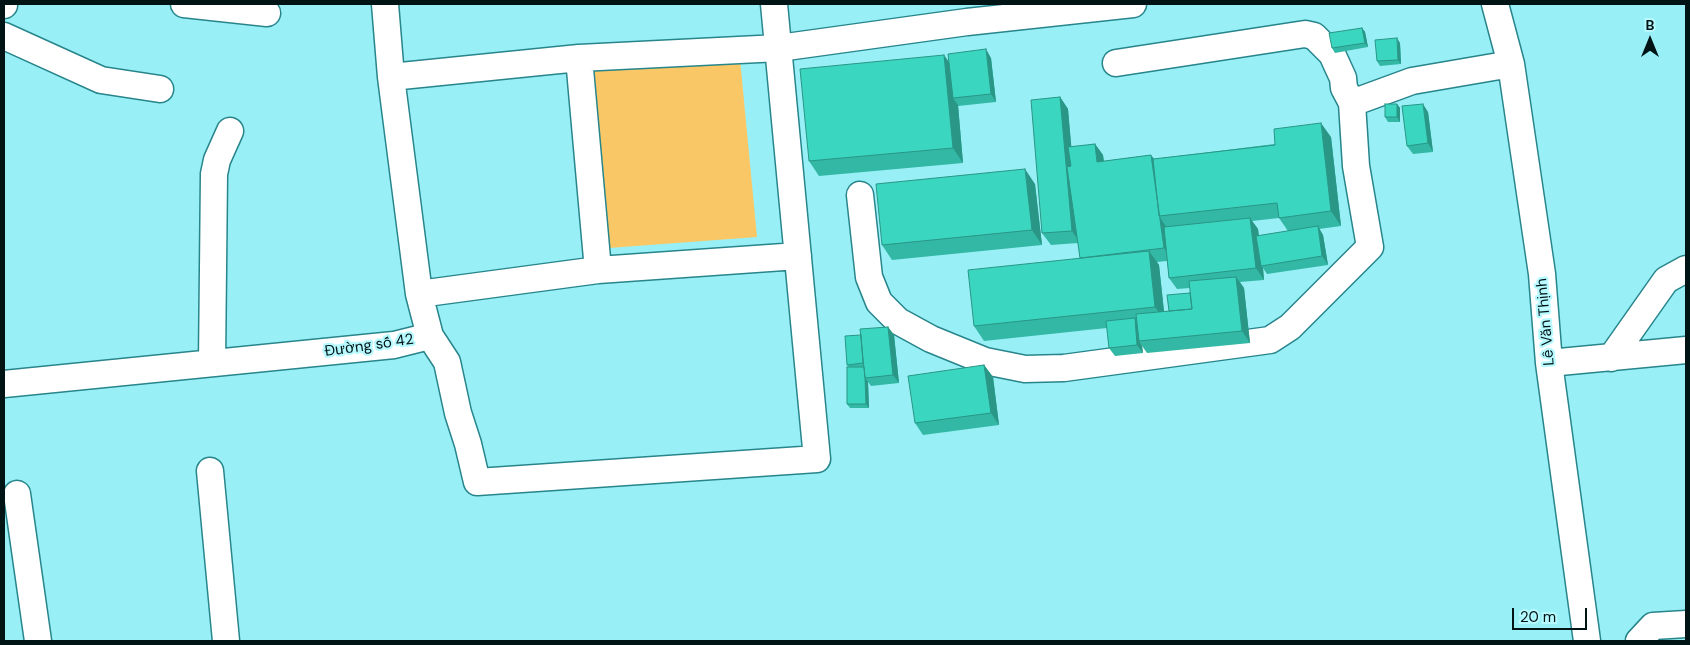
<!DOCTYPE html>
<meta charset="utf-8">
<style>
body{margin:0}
#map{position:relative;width:1690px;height:645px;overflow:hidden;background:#98f0f6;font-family:"DM Sans",sans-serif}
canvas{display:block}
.frame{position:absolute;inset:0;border:5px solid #001315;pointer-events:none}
.north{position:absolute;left:1625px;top:15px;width:50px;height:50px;-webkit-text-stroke:4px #b6faff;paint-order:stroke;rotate:0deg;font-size:14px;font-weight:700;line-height:20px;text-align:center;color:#001315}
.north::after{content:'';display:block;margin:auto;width:18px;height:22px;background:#001315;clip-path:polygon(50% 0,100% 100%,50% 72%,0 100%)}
.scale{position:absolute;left:1512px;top:608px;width:75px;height:22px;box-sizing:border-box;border:2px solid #001315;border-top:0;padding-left:6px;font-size:15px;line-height:18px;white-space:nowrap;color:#001315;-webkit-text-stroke:4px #b6faff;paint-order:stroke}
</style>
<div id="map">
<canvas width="1690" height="645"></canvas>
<div class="frame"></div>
<div class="north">B</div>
<div class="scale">20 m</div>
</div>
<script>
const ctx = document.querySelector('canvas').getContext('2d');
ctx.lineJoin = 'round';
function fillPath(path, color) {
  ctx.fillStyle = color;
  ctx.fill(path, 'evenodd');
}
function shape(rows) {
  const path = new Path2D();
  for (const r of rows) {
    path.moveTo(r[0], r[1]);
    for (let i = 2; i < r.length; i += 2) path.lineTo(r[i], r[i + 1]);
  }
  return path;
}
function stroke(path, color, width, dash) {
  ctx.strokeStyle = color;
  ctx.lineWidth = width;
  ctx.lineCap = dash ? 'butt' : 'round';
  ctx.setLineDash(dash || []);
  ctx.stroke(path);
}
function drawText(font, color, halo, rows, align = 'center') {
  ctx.font = font + ' "DM Sans",sans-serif';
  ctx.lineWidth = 4.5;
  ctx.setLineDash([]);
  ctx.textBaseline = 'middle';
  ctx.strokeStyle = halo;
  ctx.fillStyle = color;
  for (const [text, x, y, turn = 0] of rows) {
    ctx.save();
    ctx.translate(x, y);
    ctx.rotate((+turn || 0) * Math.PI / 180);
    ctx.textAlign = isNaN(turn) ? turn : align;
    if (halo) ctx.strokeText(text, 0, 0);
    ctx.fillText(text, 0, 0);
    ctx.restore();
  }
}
const green = shape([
 [740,59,757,237,609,248,590,69]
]);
const minor = shape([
 [184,4,267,13],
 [1495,4,1511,64,1542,274,1549,363,1587,641],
 [4,5,4,4],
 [4,36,101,80,160,89],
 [579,58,598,270],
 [1116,63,1305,34,1314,36,1332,54,1343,78,1344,88,1352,103],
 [391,77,579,58,779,48,967,22,1133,4],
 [860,195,869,277,879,302,898,321,931,339,985,361,1025,369,1064,368,1270,340,1290,327,1370,247,1356,166,1352,103,1412,81,1511,64],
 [419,294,598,270,798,256],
 [430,336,447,362,458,413,468,444,477,482,817,459,774,4],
 [1611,358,1666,280,1686,269],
 [212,363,214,174,217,160,230,131],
 [1549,363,1686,350],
 [4,384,394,345,430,336,419,294,391,77,385,4],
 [210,471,226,641],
 [17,494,38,641],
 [1639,641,1653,626,1686,624]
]);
const wall = shape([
 [1362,28,1365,32,1368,47,1335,53,1332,48],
 [1400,43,1401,64,1380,66,1377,61],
 [944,55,949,62,991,58,996,102,958,106,958,105,963,163,819,176,809,161],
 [1060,97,1068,109,1071,147,1095,144,1103,155,1104,161,1151,155,1154,159,1331,137,1341,226,1319,229,1323,235,1328,265,1267,274,1263,268,1264,280,1240,282,1244,288,1250,343,1147,353,1142,346,1143,353,1115,356,1109,348,1107,328,984,341,974,326,1080,258,1078,243,1051,245,1042,233],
 [1279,218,1288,231,1259,236,1258,229,1252,221],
 [1167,261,1169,278,1177,289,1190,288,1190,293,1169,311,1164,311,1159,265,1157,262],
 [1397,104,1400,108,1400,122,1388,122,1385,117],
 [1428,112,1433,152,1413,154,1407,146],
 [1035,184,1042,245,892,260,882,245],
 [888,327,894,335,899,383,871,386,868,382,869,408,850,408,847,404,849,367,847,365,861,335],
 [984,365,993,377,999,425,923,435,915,423]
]);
const shadedWall = shape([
 [1362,28,1365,32,1368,47,1365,43],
 [1397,38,1400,43,1401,64,1398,60],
 [986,49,991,58,996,102,991,94],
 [944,55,954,70,953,98,958,105,963,163,953,148],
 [1060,97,1068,109,1080,243,1072,231],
 [1397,104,1400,108,1400,122,1397,117],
 [1423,104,1428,112,1433,152,1428,143],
 [1321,123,1331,137,1341,226,1331,211],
 [1095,144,1103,155,1105,174,1097,162],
 [1151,155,1159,166,1159,216,1167,228,1172,260,1164,248],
 [1025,169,1035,184,1042,245,1032,230],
 [1250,218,1258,229,1262,266,1261,266,1263,268,1264,280,1256,268],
 [1318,226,1323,235,1328,265,1322,256],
 [1149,251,1159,265,1165,321,1155,307],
 [1236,277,1244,288,1250,343,1242,331],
 [1135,318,1140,326,1139,341,1142,346,1143,353,1137,345],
 [888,327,894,335,899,383,893,375],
 [984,365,993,377,999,425,991,413],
 [865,378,868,382,869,408,866,404]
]);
const building = shape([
 [1362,28,1365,43,1332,48,1329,33,1362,28],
 [1397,38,1398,60,1377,61,1375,40,1397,38],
 [986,49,991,94,953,98,948,54,986,49],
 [944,55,953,148,809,161,800,69,944,55],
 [1060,97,1072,231,1042,233,1031,100,1060,97],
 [1385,104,1397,104,1397,117,1385,117,1385,104],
 [1423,104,1428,143,1407,146,1402,106,1423,104],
 [1321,123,1331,211,1279,218,1277,203,1159,216,1153,159,1275,145,1274,129,1321,123],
 [1095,144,1097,162,1151,155,1164,248,1080,258,1067,167,1071,166,1068,147,1095,144],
 [1025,169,1032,230,882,245,876,184,1025,169],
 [1250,218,1256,268,1169,278,1164,227,1250,218],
 [1318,226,1322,256,1261,266,1256,236,1318,226],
 [1149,251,1155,307,974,326,968,270,1149,251],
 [1236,277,1242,331,1139,341,1136,314,1192,309,1189,281,1236,277],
 [1190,293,1192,309,1169,311,1167,295,1190,293],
 [1135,318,1137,345,1109,348,1106,321,1135,318],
 [888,327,893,375,865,378,860,329,888,327],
 [861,335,863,363,847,365,845,336,861,335],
 [984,365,991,413,915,423,908,376,984,365],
 [847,367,864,367,865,378,866,404,847,404,847,367]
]);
const streetNames = [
 ["Lê Văn Thịnh",1546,322,-95],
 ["Đường số 42",369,346,-8]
];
fillPath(green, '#fac766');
stroke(minor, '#27858b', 29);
stroke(minor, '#fff', 26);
fillPath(wall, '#33b8a5');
fillPath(shadedWall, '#299686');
fillPath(building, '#3bd6c0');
stroke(building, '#299686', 1);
drawText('15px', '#001315', '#b6faff', streetNames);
</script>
